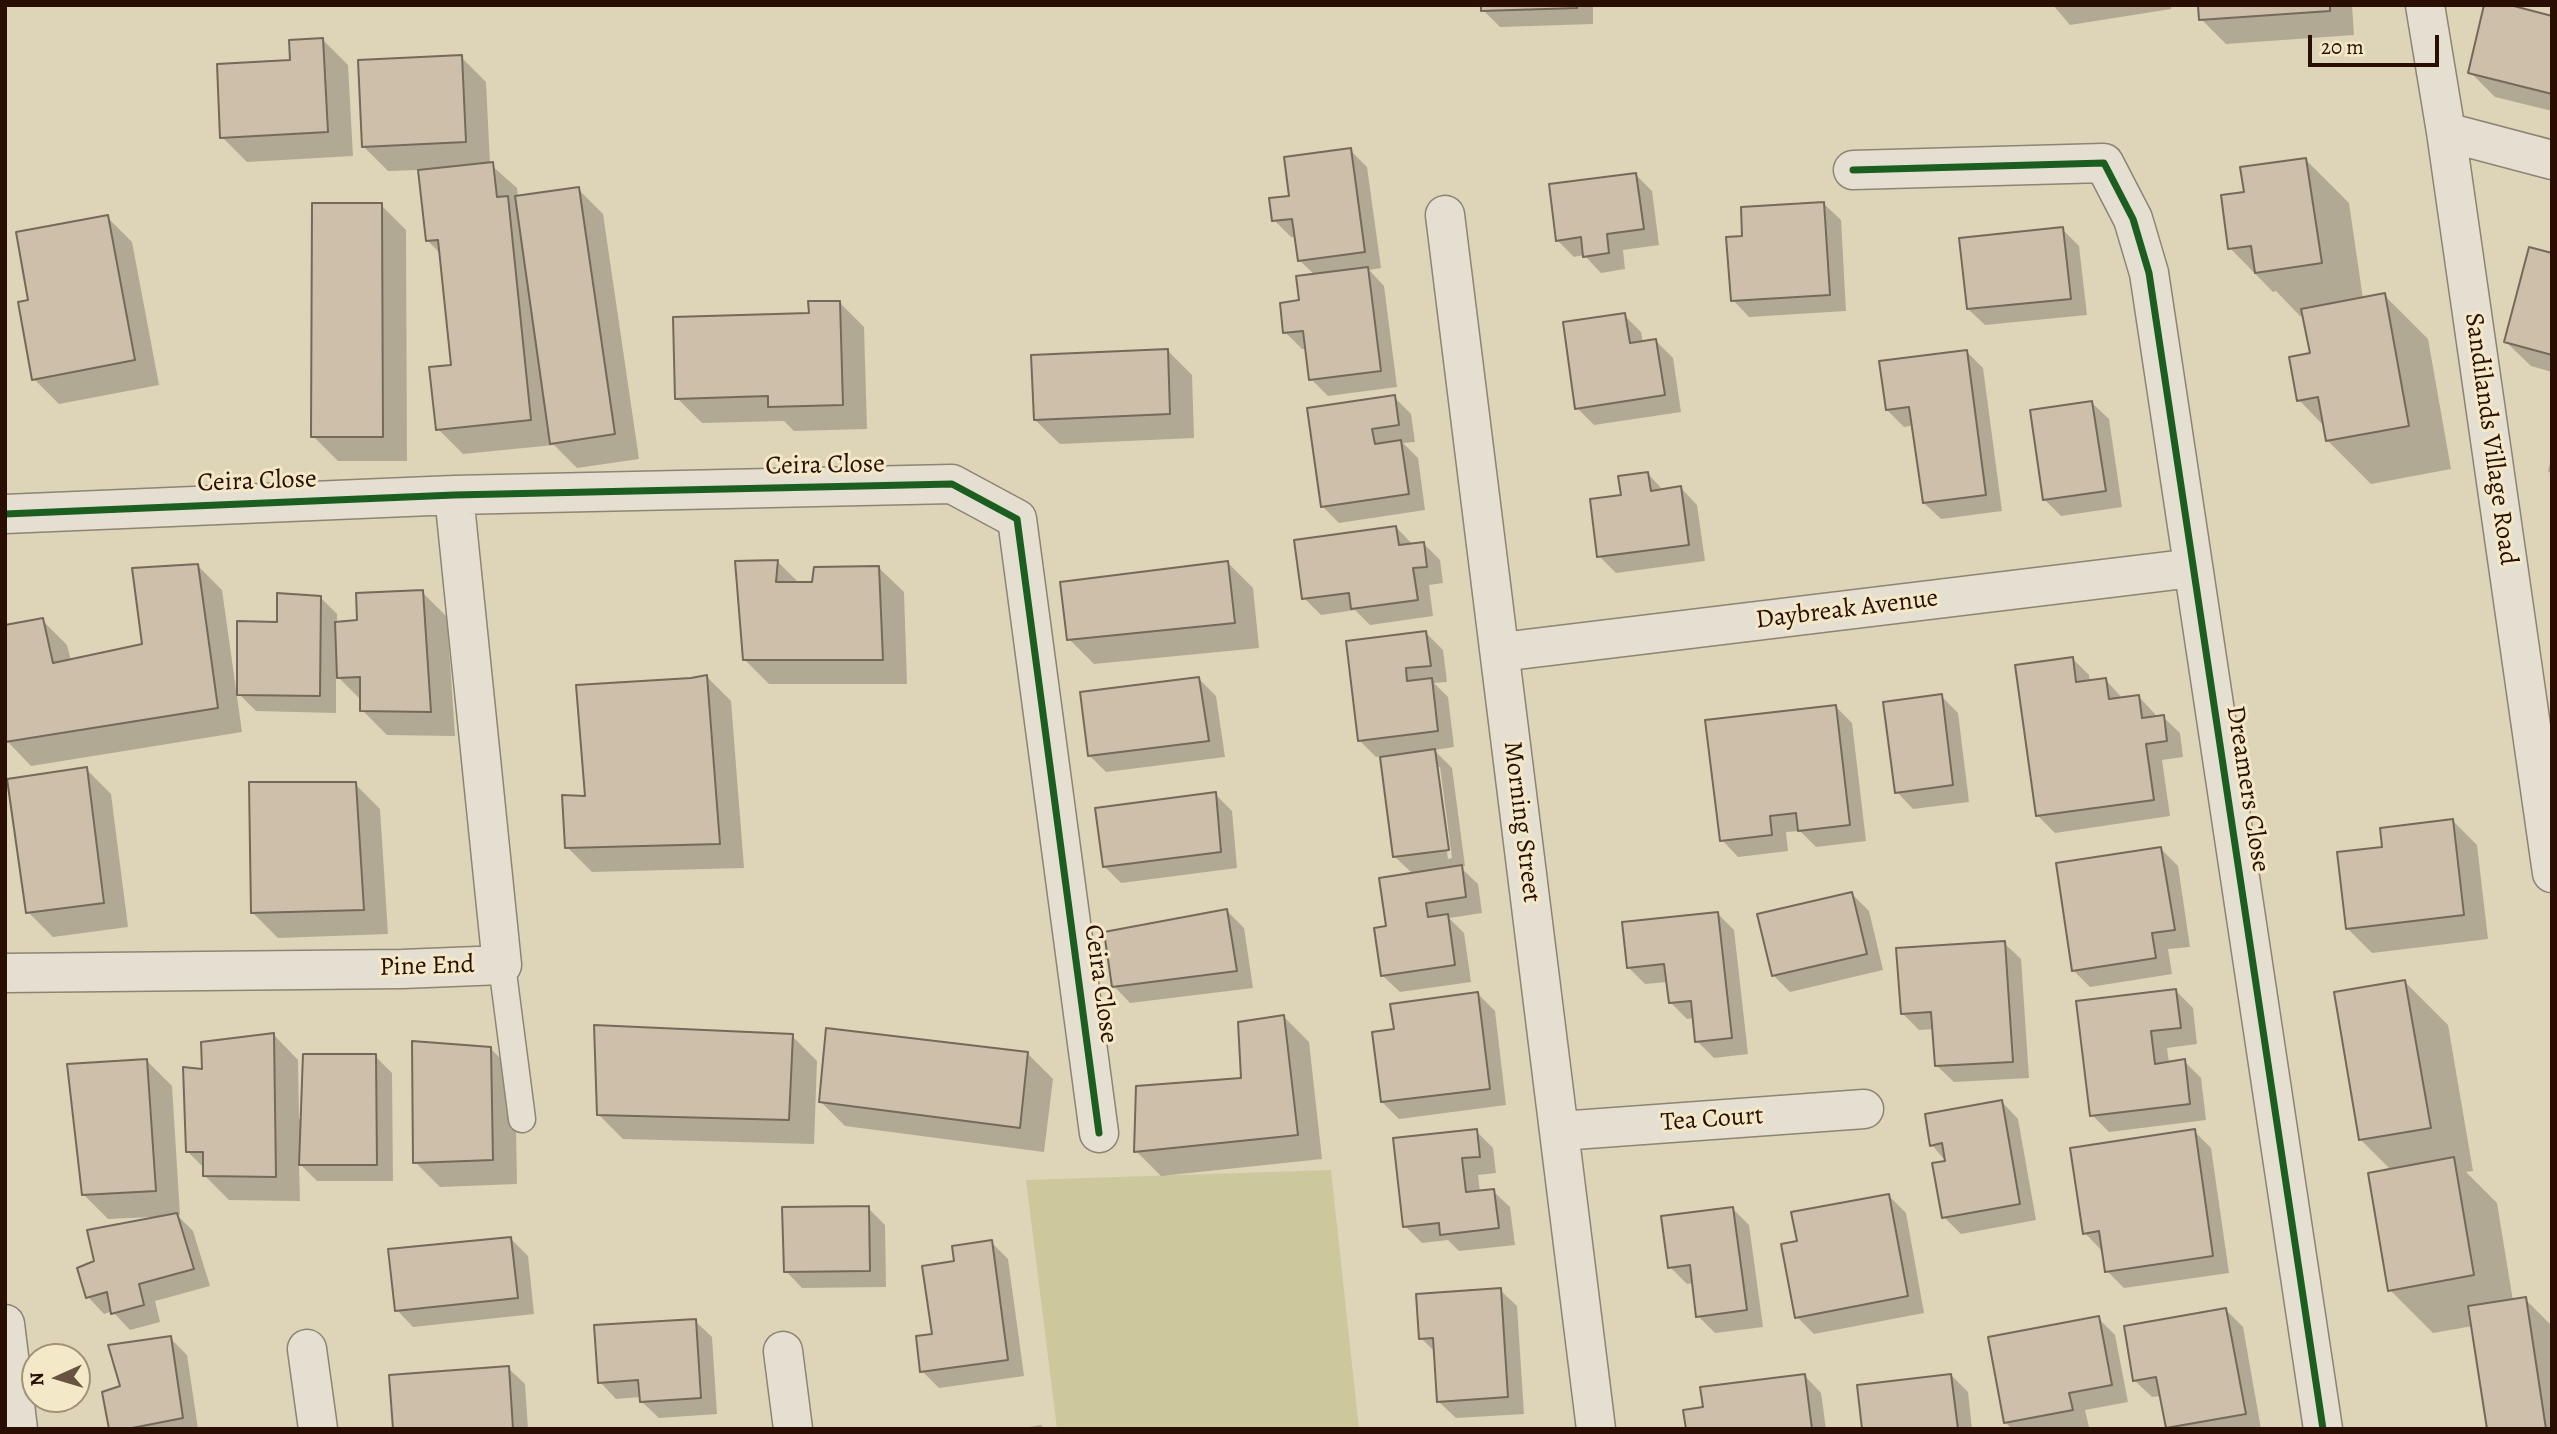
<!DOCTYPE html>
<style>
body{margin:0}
#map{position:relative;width:2557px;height:1434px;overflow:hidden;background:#ded4b8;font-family:Alegreya,serif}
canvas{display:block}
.frame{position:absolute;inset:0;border:7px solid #290e01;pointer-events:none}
.north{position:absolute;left:21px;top:1343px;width:70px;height:70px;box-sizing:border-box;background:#f3e8c7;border:2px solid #a29178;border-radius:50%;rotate:266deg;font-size:19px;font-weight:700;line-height:28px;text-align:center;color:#290e01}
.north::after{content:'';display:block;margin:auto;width:24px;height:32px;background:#685341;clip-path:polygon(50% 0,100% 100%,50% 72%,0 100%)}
.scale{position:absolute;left:2308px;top:35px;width:131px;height:32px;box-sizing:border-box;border:4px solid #290e01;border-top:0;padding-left:9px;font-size:21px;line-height:24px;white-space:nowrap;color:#290e01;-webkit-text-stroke:5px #f3e8c7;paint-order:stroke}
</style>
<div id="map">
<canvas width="2557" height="1434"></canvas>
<div class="frame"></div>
<div class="north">N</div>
<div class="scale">20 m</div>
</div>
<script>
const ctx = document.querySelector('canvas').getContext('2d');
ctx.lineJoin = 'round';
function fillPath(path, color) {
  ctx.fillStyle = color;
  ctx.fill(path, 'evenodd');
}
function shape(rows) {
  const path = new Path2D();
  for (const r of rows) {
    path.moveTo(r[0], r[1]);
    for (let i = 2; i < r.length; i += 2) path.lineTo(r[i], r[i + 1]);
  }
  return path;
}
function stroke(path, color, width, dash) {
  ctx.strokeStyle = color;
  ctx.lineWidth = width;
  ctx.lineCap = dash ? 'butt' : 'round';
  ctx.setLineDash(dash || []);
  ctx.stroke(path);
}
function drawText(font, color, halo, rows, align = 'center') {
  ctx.font = font + ' Alegreya,serif';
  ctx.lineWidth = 6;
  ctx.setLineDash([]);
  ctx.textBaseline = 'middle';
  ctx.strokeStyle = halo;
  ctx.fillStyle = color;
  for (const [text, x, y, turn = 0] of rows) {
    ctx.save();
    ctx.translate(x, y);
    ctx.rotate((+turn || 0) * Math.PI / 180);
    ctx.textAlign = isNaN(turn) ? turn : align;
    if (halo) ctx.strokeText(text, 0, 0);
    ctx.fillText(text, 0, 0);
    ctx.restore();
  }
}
const green = shape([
 [1331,1170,1359,1429,1057,1429,1026,1180]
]);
const shadow = shape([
 [1483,5,1593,5,1593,24,1500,27,1483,10],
 [2053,5,2171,5,2171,9,2070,25],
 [2200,5,2352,5,2354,35,2226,44,2201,19],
 [2552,18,2552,111,2495,97,2470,72],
 [323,40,348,65,353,156,247,162,222,137],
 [461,57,486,82,490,164,517,188,518,197,578,189,603,214,639,459,577,468,554,445,463,454,438,429,453,366,441,254,427,240,419,170,388,171,363,146],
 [1350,150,1367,167,1381,268,1369,270,1384,286,1397,387,1328,396,1311,379,1307,349,1302,349,1285,332,1315,275,1299,260,1296,237,1291,237,1274,220,1291,197],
 [2306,160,2349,203,2363,299,2384,295,2428,339,2451,469,2371,484,2328,441,2325,427,2299,400,2312,354,2304,315,2300,316,2276,291,2273,292,2230,248,2246,193],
 [1635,174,1652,191,1659,245,1623,250,1625,269,1601,273,1584,255,1574,257,1557,240],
 [1824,204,1841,220,1846,311,1749,317,1733,300,1744,238],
 [381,205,406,230,407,461,338,461,313,436],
 [107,217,132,242,159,385,59,404,34,379,30,302],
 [2062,229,2079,246,2087,315,1985,325,1968,309],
 [2552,255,2552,372,2531,366,2506,342],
 [839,302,864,327,867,429,794,431,784,421,702,423,677,398,810,315],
 [1624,315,1641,332,1643,343,1656,341,1673,358,1681,412,1594,425,1577,408],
 [1167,350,1192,375,1194,438,1060,444,1035,420],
 [1967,352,1983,368,2002,511,1941,519,1924,503,1914,425,1904,427,1887,410],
 [1394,397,1411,414,1415,442,1403,443,1418,458,1425,510,1339,523,1322,506,1309,409],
 [2092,403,2109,419,2122,507,2061,516,2044,499],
 [2552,454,2552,475,2548,471],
 [1648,474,1664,491,1681,488,1697,505,1705,561,1616,573,1599,556,1623,496],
 [1396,527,1413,545,1423,543,1440,560,1443,583,1429,585,1433,616,1370,625,1355,610,1321,615,1304,598],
 [777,561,799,583,814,583,879,568,904,592,907,684,769,684,744,659],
 [1228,563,1253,588,1259,648,1094,664,1069,639],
 [197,565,222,590,242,732,31,766,7,741,42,620,67,645,71,661,144,646],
 [422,592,447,617,455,736,387,735,362,710,362,701,336,675,336,713,256,711,239,694,279,624,320,597,337,614,337,623,359,622],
 [1426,633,1443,650,1447,682,1434,683,1448,697,1454,747,1434,750,1452,768,1465,866,1460,867,1478,884,1482,913,1449,918,1464,933,1471,982,1400,992,1383,976,1388,927,1413,874,1395,857,1381,756,1376,757,1359,740],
 [1436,767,1440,767,1452,858,1448,859],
 [2073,659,2089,675,2090,682,2105,679,2123,699,2139,697,2155,714,2156,718,2163,717,2180,733,2183,757,2162,760,2170,816,2055,833,2038,816],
 [707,677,731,701,744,868,592,872,567,847,587,798,692,680],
 [1199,679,1216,696,1225,757,1106,772,1089,755],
 [1941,696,1958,713,1969,802,1913,809,1897,792],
 [1835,706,1852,723,1866,841,1816,847,1800,831,1786,832,1788,851,1738,857,1722,840],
 [86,769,111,794,128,927,53,937,28,912],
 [355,784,380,809,388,934,278,938,253,913],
 [1215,794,1232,811,1237,868,1121,883,1104,866],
 [2452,820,2477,845,2488,939,2372,953,2347,928,2384,848],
 [2161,849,2178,866,2190,947,2168,949,2172,974,2090,987,2073,970],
 [1852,894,1869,911,1883,970,1790,992,1773,975],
 [1227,911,1244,928,1253,988,1130,1003,1114,986],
 [1718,914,1734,930,1748,1054,1714,1058,1697,1041,1695,1018,1687,1019,1670,1002,1668,982,1645,984,1628,967],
 [2004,943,2021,959,2029,1078,1954,1082,1937,1066,1934,1029,1919,1030,1902,1013],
 [2405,982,2448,1025,2473,1171,2466,1172,2497,1203,2513,1301,2525,1299,2552,1326,2552,1429,2489,1429,2473,1326,2433,1333,2390,1290,2391,1170,2360,1139],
 [2176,991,2193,1008,2197,1044,2167,1048,2169,1063,2184,1061,2201,1078,2206,1120,2109,1132,2092,1115],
 [1478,994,1495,1011,1506,1105,1399,1119,1382,1102,1396,1031],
 [1284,1017,1309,1042,1322,1159,1161,1176,1136,1151,1243,1080],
 [274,1035,298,1060,299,1119,302,1119,375,1056,392,1073,393,1181,317,1181,299,1163,300,1201,229,1200,204,1175,205,1169,187,1151,204,1071],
 [792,1036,817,1061,814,1144,623,1139,598,1114],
 [490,1048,515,1073,517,1184,440,1187,415,1162],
 [1028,1054,1053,1079,1044,1152,845,1126,820,1101],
 [147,1061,172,1086,180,1215,177,1215,193,1231,210,1286,155,1301,160,1322,130,1330,112,1311,104,1314,88,1297,96,1262,152,1219,152,1217,108,1219,83,1194],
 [2002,1102,2018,1119,2036,1220,1961,1234,1944,1217,1947,1163,1932,1145],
 [1476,1131,1493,1148,1496,1173,1478,1175,1480,1192,1493,1191,1510,1207,1515,1245,1459,1251,1448,1240,1422,1243,1405,1226],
 [2194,1131,2211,1148,2229,1273,2124,1288,2107,1271,2104,1249,2101,1250,2085,1233],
 [1889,1196,1906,1213,1924,1313,1814,1334,1797,1317,1799,1242],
 [868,1208,885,1225,886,1287,802,1288,786,1271],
 [1732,1208,1749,1225,1763,1327,1715,1333,1698,1316,1694,1283,1687,1284,1670,1267],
 [511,1239,528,1256,534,1314,413,1327,397,1310],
 [991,1242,1008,1259,1024,1376,939,1388,922,1371,956,1262],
 [1500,1290,1517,1306,1524,1414,1456,1418,1439,1402,1436,1353,1421,1338],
 [2226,1310,2243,1327,2261,1429,2169,1429,2161,1396,2152,1397,2135,1381],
 [2098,1318,2115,1335,2128,1402,2085,1410,2089,1427,2012,1429,2005,1422],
 [695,1321,712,1337,717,1414,659,1418,642,1402,641,1397,616,1399,600,1382],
 [170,1338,187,1355,198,1429,111,1429,122,1387],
 [508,1368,525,1384,528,1429,395,1429],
 [1951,1375,1968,1392,1972,1429,1864,1429],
 [1805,1376,1821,1393,1826,1429,1687,1429,1705,1408],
 [1041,1425,1044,1429,1018,1429]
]);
const building = shape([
 [1481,5,1577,5,1577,8,1481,11,1481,5],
 [2198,5,2330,5,2330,11,2199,20,2198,5],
 [2484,5,2510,5,2552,16,2552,94,2468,73,2484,5],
 [323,38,328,132,220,138,217,64,290,60,289,40,323,38],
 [462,55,466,142,362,147,358,60,462,55],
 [1351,148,1365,252,1298,261,1292,219,1272,221,1269,198,1289,196,1284,157,1351,148],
 [2306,158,2322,263,2255,273,2251,246,2228,249,2221,195,2244,192,2240,167,2306,158],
 [493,162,497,197,508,196,531,420,436,430,429,367,451,365,438,240,426,241,418,170,493,162],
 [1636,173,1644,229,1607,234,1609,253,1583,257,1581,237,1556,241,1549,184,1636,173],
 [579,187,615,434,550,444,515,196,579,187],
 [1824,202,1830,295,1731,301,1726,237,1742,236,1741,207,1824,202],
 [312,203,382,203,383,437,311,437,312,203],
 [108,215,135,360,32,380,18,302,28,300,16,232,108,215],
 [2063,227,2071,299,1967,309,1959,238,2063,227],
 [2529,247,2552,253,2552,355,2504,342,2529,247],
 [1368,267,1381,371,1309,380,1303,331,1283,333,1280,303,1299,300,1296,276,1368,267],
 [2385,293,2409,426,2326,441,2318,397,2297,401,2289,357,2310,353,2301,309,2385,293],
 [808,301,840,301,843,405,768,407,768,396,675,399,673,317,809,313,808,301],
 [1625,313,1630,343,1656,339,1665,395,1575,409,1563,322,1625,313],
 [1168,349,1170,414,1034,420,1031,355,1168,349],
 [1967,350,1986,495,1923,503,1909,407,1886,410,1879,361,1967,350],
 [1395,395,1399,425,1372,429,1375,444,1401,440,1409,494,1321,507,1307,408,1395,395],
 [2092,401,2106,491,2043,500,2030,410,2092,401],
 [1648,472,1651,491,1681,486,1689,545,1597,557,1590,499,1621,495,1618,476,1648,472],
 [1396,526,1399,545,1424,542,1427,567,1413,568,1418,600,1351,609,1349,593,1302,599,1294,540,1396,526],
 [778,560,776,582,812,582,814,567,879,566,883,660,743,660,735,561,778,560],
 [1228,561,1235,623,1067,640,1060,582,1228,561],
 [198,564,218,708,5,742,5,625,43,618,53,663,142,644,132,568,198,564],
 [423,590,431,712,360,711,360,677,337,678,335,622,357,620,356,593,423,590],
 [277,593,321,596,320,696,237,695,237,621,277,622,277,593],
 [1426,631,1431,666,1406,668,1407,681,1432,678,1438,731,1358,741,1346,641,1426,631],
 [2073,657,2076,682,2106,678,2109,699,2139,695,2142,718,2164,715,2167,741,2146,744,2154,800,2036,816,2015,665,2073,657],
 [707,675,720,844,565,848,562,795,585,796,576,685,691,678,707,675],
 [1199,677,1209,741,1088,756,1080,692,1199,677],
 [1942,694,1953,785,1895,793,1883,702,1942,694],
 [1836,705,1850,825,1798,831,1796,813,1770,816,1772,835,1720,841,1705,720,1836,705],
 [1435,749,1449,850,1393,857,1380,757,1435,749],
 [87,767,104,903,26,913,7,779,87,767],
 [249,782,356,782,364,910,251,913,249,782],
 [1216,792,1221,852,1103,867,1095,808,1216,792],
 [2453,819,2464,915,2346,929,2337,852,2382,847,2380,828,2453,819],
 [2161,847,2175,930,2152,933,2156,958,2072,971,2056,863,2161,847],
 [1462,865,1466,897,1426,903,1428,917,1448,914,1455,965,1381,976,1374,928,1386,926,1379,878,1462,865],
 [1852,892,1867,954,1772,976,1757,914,1852,892],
 [1227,909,1237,971,1112,987,1104,932,1227,909],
 [1718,912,1732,1038,1695,1042,1691,1001,1669,1003,1664,964,1627,968,1622,922,1718,912],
 [2005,941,2013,1062,1935,1066,1931,1012,1901,1014,1896,948,2005,941],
 [2405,980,2431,1128,2359,1140,2334,992,2405,980],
 [2176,989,2181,1028,2151,1031,2155,1064,2185,1059,2190,1104,2090,1116,2076,1001,2176,989],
 [1478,992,1490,1089,1381,1102,1372,1032,1394,1029,1390,1004,1478,992],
 [1284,1015,1298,1135,1134,1152,1136,1086,1241,1078,1238,1022,1284,1015],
 [594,1025,793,1034,789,1120,597,1115,594,1025],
 [826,1028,1028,1052,1020,1128,819,1102,826,1028],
 [274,1033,276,1177,203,1176,203,1152,186,1152,183,1067,202,1069,201,1042,274,1033],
 [412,1041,491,1047,493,1160,413,1163,412,1041],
 [303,1054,376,1054,377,1165,299,1165,303,1054],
 [147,1059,156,1191,82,1195,67,1064,147,1059],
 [2002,1100,2020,1204,1942,1218,1932,1163,1945,1161,1942,1143,1930,1146,1925,1114,2002,1100],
 [1477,1129,1480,1157,1462,1158,1466,1192,1494,1189,1499,1228,1440,1235,1439,1223,1403,1227,1393,1138,1477,1129],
 [2195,1129,2213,1256,2105,1272,2099,1231,2083,1234,2070,1148,2195,1129],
 [2454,1157,2474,1275,2388,1291,2368,1173,2454,1157],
 [1889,1194,1908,1296,1795,1318,1781,1244,1797,1241,1791,1212,1889,1194],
 [869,1206,870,1271,784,1272,782,1207,869,1206],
 [1733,1207,1747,1310,1696,1317,1690,1265,1668,1268,1661,1216,1733,1207],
 [177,1213,194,1269,139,1284,144,1305,111,1314,107,1292,86,1298,77,1268,94,1261,87,1230,177,1213],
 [511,1237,518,1298,395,1311,388,1249,511,1237],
 [992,1240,1008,1360,920,1372,916,1336,932,1334,922,1266,954,1261,952,1246,992,1240],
 [1501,1288,1508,1397,1437,1402,1433,1338,1419,1339,1416,1294,1501,1288],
 [2526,1297,2546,1429,2487,1429,2468,1306,2526,1297],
 [2226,1308,2246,1414,2166,1428,2156,1377,2133,1381,2124,1326,2226,1308],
 [2099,1316,2112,1385,2069,1393,2073,1410,2004,1423,1988,1337,2099,1316],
 [696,1319,701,1398,640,1402,638,1380,598,1383,594,1325,696,1319],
 [171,1336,183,1418,127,1429,109,1429,102,1392,120,1386,108,1345,171,1336],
 [509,1366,513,1429,393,1429,389,1375,509,1366],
 [1805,1374,1812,1429,1686,1429,1683,1410,1703,1407,1700,1387,1805,1374],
 [1951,1374,1958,1429,1862,1429,1857,1385,1951,1374]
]);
const service = shape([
 [502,965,522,1119]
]);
const minor = shape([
 [2425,5,2446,132,2552,873],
 [2446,132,2552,160],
 [1853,170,2104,163,2133,219,2149,273,2323,1429],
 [1445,215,1596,1429],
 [5,514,454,495,952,484,1017,519,1099,1133],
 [1501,652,2193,568],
 [5,973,402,969,502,965,454,495],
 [1560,1131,1864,1109],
 [5,1324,18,1429],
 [307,1349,318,1429],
 [783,1351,793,1429]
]);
const cycleway = shape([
 [1853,170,2104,163,2133,219,2149,273,2323,1429],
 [5,514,454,495,952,484,1017,519,1099,1133]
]);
const streetNames = [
 ["Sandilands Village Road",2490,439,82],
 ["Ceira Close",825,466,-1],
 ["Ceira Close",257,482,-2],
 ["Daybreak Avenue",1847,610,-7],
 ["Dreamers Close",2247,789,81],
 ["Morning Street",1521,822,83],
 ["Pine End",427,967,-2],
 ["Ceira Close",1100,984,82],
 ["Tea Court",1712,1120,-4]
];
fillPath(green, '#cdc89b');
fillPath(shadow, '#0003');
fillPath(building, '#cebfab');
stroke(building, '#736a5a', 2);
stroke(service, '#8d8473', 29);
stroke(minor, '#8d8473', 41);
stroke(service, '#e4dfd1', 26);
stroke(minor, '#e4dfd1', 38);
stroke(cycleway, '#1b5e20', 7);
drawText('26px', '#290e01', '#f3e8c7', streetNames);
</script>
